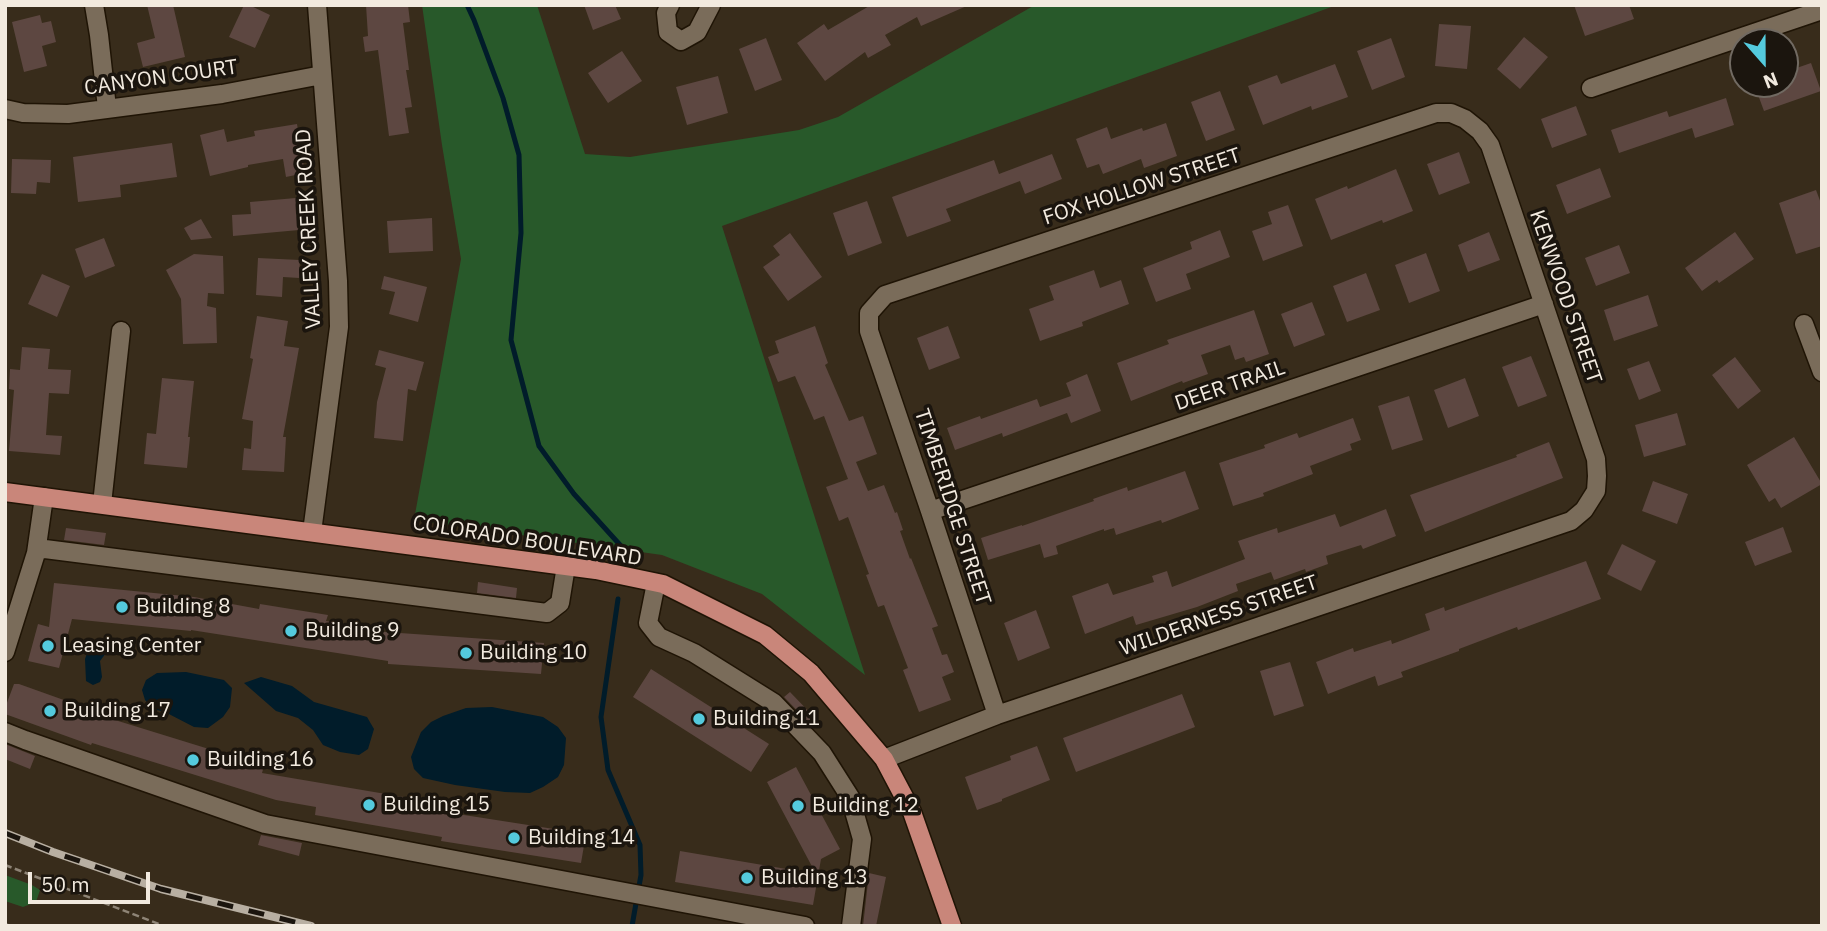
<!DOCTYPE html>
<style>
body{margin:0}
#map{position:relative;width:1827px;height:931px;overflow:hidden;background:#382c1b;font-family:"IBM Plex Sans",sans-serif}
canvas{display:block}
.frame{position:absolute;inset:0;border:7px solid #f2eadf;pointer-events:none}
.north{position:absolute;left:1729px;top:28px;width:70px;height:70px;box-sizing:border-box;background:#1b150e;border:2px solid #716a62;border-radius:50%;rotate:159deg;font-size:19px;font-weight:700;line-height:28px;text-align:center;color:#f2eadf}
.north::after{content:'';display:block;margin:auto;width:24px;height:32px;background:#54cadd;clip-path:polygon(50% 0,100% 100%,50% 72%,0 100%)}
.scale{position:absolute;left:28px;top:872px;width:122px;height:32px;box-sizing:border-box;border:4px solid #f2eadf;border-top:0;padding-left:9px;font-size:21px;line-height:24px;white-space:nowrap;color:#f2eadf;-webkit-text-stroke:5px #1b150e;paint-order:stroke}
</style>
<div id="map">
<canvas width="1827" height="931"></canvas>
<div class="frame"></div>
<div class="north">N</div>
<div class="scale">50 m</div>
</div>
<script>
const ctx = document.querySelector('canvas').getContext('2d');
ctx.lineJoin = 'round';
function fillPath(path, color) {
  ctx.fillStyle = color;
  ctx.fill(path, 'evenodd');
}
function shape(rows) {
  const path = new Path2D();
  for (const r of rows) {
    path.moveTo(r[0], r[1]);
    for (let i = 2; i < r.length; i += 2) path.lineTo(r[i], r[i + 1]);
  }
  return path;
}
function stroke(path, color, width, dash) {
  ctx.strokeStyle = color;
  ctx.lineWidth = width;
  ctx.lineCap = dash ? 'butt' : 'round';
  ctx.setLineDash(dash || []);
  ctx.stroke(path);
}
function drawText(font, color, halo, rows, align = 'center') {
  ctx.font = font + ' "IBM Plex Sans",sans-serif';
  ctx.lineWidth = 7;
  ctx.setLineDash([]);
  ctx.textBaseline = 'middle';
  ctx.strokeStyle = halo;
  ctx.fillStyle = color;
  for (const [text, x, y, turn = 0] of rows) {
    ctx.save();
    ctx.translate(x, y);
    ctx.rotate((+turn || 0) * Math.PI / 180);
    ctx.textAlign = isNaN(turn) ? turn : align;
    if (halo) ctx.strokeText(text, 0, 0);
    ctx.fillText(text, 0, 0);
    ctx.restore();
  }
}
const green = shape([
 [422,5,537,5,585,154,630,157,799,130,838,117,1035,5,1337,5,722,226,865,675,762,594,662,555,414,520,461,259,442,145],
 [5,875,32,885,40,890,36,902,23,907,5,901]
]);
const water = shape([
 [99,639,104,639,109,644,106,653,100,661,102,677,100,682,93,685,86,681,85,659,88,650,93,643],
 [186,672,224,680,232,688,230,707,223,717,208,728,194,727,165,712,153,709,145,700,142,690,146,680,157,673],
 [261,677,292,686,314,702,367,717,374,729,368,749,359,755,340,752,323,745,313,730,298,718,276,711,244,683],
 [492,707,543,717,558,727,566,738,564,765,558,777,543,787,530,793,505,792,455,785,423,778,414,769,411,757,421,732,431,722,443,716,466,708]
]);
const stream = shape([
 [467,5,474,20,503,98,519,155,521,233,511,340,539,446,574,494,621,546],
 [618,599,601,717,608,770,640,845,641,875,632,926]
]);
const building = shape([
 [147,5,173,5,185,57,143,67,137,43,155,38],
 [244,5,249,5,270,15,255,48,229,37],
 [366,5,408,5,410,22,403,23,409,70,406,70,412,107,405,108,409,133,389,136,378,50,365,52,363,37,368,36],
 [584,5,615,5,621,19,593,30],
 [871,5,969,5,921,26,917,17,885,35,891,45,868,58,865,52,825,81,797,43,824,24,828,30],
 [1574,5,1629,5,1634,19,1585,36],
 [40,15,42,23,51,21,56,42,42,46,47,66,24,72,12,22],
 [1439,24,1471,26,1467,69,1435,66],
 [1524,37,1548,57,1520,89,1497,69],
 [766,38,782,80,755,91,739,49],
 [1391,38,1405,77,1372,90,1357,51],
 [622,51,642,81,608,103,588,73],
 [1811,63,1821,91,1764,111,1754,84,1785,84,1785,72],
 [1335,64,1348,97,1312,110,1311,106,1263,125,1248,86,1277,75,1281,84],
 [718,76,728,113,687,125,676,87],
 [1220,91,1235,130,1206,141,1191,102],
 [1726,98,1734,125,1695,138,1692,128,1619,153,1611,130,1667,111,1669,117],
 [1576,106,1587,135,1552,148,1541,119],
 [1166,123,1177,156,1144,168,1141,159,1103,174,1099,164,1087,168,1076,139,1107,127,1111,139,1142,128,1143,131],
 [297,124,305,173,286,177,283,159,248,165,248,167,210,176,200,135,224,129,227,142,255,136,254,131],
 [172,143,177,177,120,185,121,197,78,202,73,157],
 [1459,152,1470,183,1439,195,1427,164],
 [1052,154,1062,179,1025,194,1020,181,946,209,951,221,907,237,892,197,994,160,999,174],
 [12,159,51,160,50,183,37,182,36,194,11,193],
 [1600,168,1611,197,1567,214,1556,185],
 [1396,169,1413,211,1383,223,1382,220,1331,240,1315,199,1347,186,1348,189],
 [1816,190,1822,206,1822,246,1796,254,1779,203],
 [296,198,299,230,233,236,232,215,251,214,250,202],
 [867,201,882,243,848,256,833,213],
 [1288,205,1303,246,1263,261,1252,231,1272,224,1268,212],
 [432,218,433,251,389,253,387,221],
 [201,219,212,238,191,240,184,228],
 [1220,230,1230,257,1186,274,1191,289,1156,302,1143,268,1192,249,1190,242],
 [1489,232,1500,260,1468,272,1458,245],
 [1735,232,1754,259,1719,283,1717,280,1702,291,1685,268],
 [790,233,822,277,788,301,763,267,780,255,773,246],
 [104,238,115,266,85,278,75,249],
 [1619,245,1630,273,1596,286,1585,258],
 [1426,253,1440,291,1409,303,1395,265],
 [194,254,223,256,224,294,208,293,207,306,216,308,217,343,183,344,181,299,166,270],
 [258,258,300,260,299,278,283,277,282,297,256,295],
 [1094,270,1100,288,1121,280,1129,304,1082,322,1083,326,1040,341,1029,309,1054,300,1049,286],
 [1366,273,1380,310,1347,322,1333,286],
 [42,274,70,286,57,317,28,304],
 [384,276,427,287,418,322,389,314,395,292,381,289],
 [1648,295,1658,326,1614,341,1604,310],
 [1312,302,1325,335,1294,347,1281,314],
 [1254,310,1269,354,1246,362,1244,357,1235,360,1230,345,1201,355,1208,374,1183,383,1182,381,1131,401,1117,363,1169,344,1167,340],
 [257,316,288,321,284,346,299,348,283,437,286,437,284,472,242,470,244,448,251,449,253,421,242,419,253,359,250,358],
 [815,326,828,363,825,365,849,421,863,416,877,454,856,462,868,491,884,485,895,513,897,512,903,530,900,531,910,559,911,558,938,626,932,628,942,655,947,654,954,672,942,677,951,700,919,712,903,670,908,668,884,605,878,607,866,575,869,574,848,517,839,521,826,487,848,479,824,416,814,420,795,376,778,382,768,357,779,353,775,341],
 [948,326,960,358,929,370,917,338],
 [22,347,50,349,48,369,71,370,69,394,49,393,46,435,62,436,60,455,9,451,14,390,9,389,10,369,20,370],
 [379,350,424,362,416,391,408,389,403,441,374,438,377,402,386,368,375,365],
 [1531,356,1547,396,1518,407,1502,367],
 [1735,357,1761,391,1738,409,1712,375],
 [1649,361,1661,391,1639,400,1627,369],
 [1087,374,1101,411,1071,423,1067,413,1003,437,1002,433,955,450,947,428,980,416,981,419,1037,399,1040,407,1071,396,1066,383],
 [162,378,194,381,188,437,190,437,187,468,144,464,147,433,156,434],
 [1465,378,1479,416,1448,428,1434,390],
 [1409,396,1423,440,1392,450,1378,406],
 [1677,413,1686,445,1644,457,1635,425],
 [1353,418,1361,440,1350,444,1352,450,1310,466,1313,474,1263,493,1264,496,1233,506,1219,463,1265,448,1264,445,1297,433,1299,438],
 [1794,437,1822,484,1781,508,1775,498,1769,502,1747,465],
 [1549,442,1563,478,1425,532,1410,495,1517,457,1516,455],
 [1185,471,1199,509,1162,523,1161,520,1116,535,1114,528,1104,531,1104,529,1056,546,1058,554,1044,558,1040,544,988,560,981,538,1022,525,1022,526,1094,501,1093,499,1127,487,1128,491],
 [1653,481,1688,494,1677,524,1642,511],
 [1386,509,1396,536,1363,549,1361,545,1326,556,1328,564,1306,572,1305,569,1274,580,1271,572,1236,584,1238,591,1197,607,1136,625,1133,616,1085,634,1072,596,1108,583,1113,595,1154,582,1152,576,1167,571,1172,587,1245,559,1238,541,1277,528,1278,533,1335,514,1340,527],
 [1783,527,1792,552,1755,566,1745,542],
 [66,528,106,533,104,545,64,540],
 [1622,544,1656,561,1641,591,1607,574],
 [1586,561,1601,599,1518,630,1517,627,1459,649,1459,651,1401,672,1403,677,1378,686,1375,676,1328,694,1316,662,1353,648,1354,652,1391,640,1392,644,1430,630,1425,614,1444,607,1445,611],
 [478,582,517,588,516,598,477,593],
 [54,583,194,597,259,609,260,604,328,615,326,621,371,629,371,631,544,643,541,674,388,664,388,661,191,630,191,631,72,619,59,668,28,661,38,624,49,627],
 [1036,610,1050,648,1018,661,1004,623],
 [1290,662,1304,706,1274,716,1260,671],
 [651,669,769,744,751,772,633,697],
 [14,684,19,684,103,714,102,716,264,766,262,773,433,802,432,810,586,834,581,863,441,841,442,837,315,815,316,807,276,800,92,743,91,745,5,714,5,708],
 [790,692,817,720,811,725,784,697],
 [1182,694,1195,727,1076,772,1063,738],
 [5,744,35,756,30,769,5,759],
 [1037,746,1050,780,1002,799,1002,801,977,810,965,777,1011,760,1010,756],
 [796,767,840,849,821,859,813,905,675,882,680,851,816,874,767,782],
 [261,835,302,843,299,856,258,845],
 [869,873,886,877,876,926,863,926]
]);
const path = shape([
 [5,865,164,926],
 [5,924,10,926]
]);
const minor = shape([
 [94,5,99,35,107,108],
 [670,5,666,13,668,32,681,41,697,32,711,5],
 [1591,88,1822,10],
 [5,109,23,113,68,114,222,94,322,75],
 [1804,324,1822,372],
 [102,504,121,331],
 [930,511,1544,304],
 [312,532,339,327,338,281,317,5],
 [37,548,547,613,560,603,566,566],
 [656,583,648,623,659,637,694,653,774,703,822,753,850,797,862,839,851,926],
 [5,652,36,553,44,497],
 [5,732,25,740,265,824,805,926],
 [884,759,997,715,1571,521,1584,510,1596,491,1597,476,1596,459,1490,145,1480,131,1465,119,1451,113,1436,113,885,295,869,313,869,331,930,511,997,715]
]);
const major = shape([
 [5,492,596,570,663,584,765,635,811,673,884,759,912,812,952,926]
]);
const rail = shape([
 [5,833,53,852,161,889,311,926]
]);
const markers = [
 [122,607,7,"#54cadd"],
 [291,631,7,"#54cadd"],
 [48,646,7,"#54cadd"],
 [466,653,7,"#54cadd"],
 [50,711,7,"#54cadd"],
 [699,719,7,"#54cadd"],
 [193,760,7,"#54cadd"],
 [369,805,7,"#54cadd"],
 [798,806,7,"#54cadd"],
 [514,838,7,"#54cadd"],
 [747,878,7,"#54cadd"]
];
const streetNames = [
 ["CANYON COURT",161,78,-8],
 ["FOX HOLLOW STREET",1142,187,-18],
 ["VALLEY CREEK ROAD",309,229,-93],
 ["KENWOOD STREET",1565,297,71],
 ["DEER TRAIL",1230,386,-19],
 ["TIMBERIDGE STREET",952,507,72],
 ["COLORADO BOULEVARD",527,541,9],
 ["WILDERNESS STREET",1219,616,-19]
];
const poiNames = [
 ["Building 8",136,607],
 ["Building 9",305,631],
 ["Leasing Center",62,646],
 ["Building 10",480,653],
 ["Building 17",64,711],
 ["Building 11",713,719],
 ["Building 16",207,760],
 ["Building 15",383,805],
 ["Building 12",812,806],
 ["Building 14",528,838],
 ["Building 13",761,878]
];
fillPath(green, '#28592a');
fillPath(water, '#011c2a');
stroke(stream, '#011c2a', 5);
fillPath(building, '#5d4741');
stroke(minor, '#1f1405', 21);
stroke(major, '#1f1405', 21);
stroke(path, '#8e8476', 2.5, [7, 3.5]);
stroke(minor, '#7a6c5a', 18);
stroke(major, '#c9867a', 18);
stroke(rail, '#b8afa2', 8);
stroke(rail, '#1b150e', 5, [16]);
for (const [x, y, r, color] of markers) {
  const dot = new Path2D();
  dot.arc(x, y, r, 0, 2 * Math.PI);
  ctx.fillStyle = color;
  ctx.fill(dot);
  stroke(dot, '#1b150e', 2.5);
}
drawText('21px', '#f2eadf', '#1b150e', streetNames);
drawText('21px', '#f2eadf', '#1b150e', poiNames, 'left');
</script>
